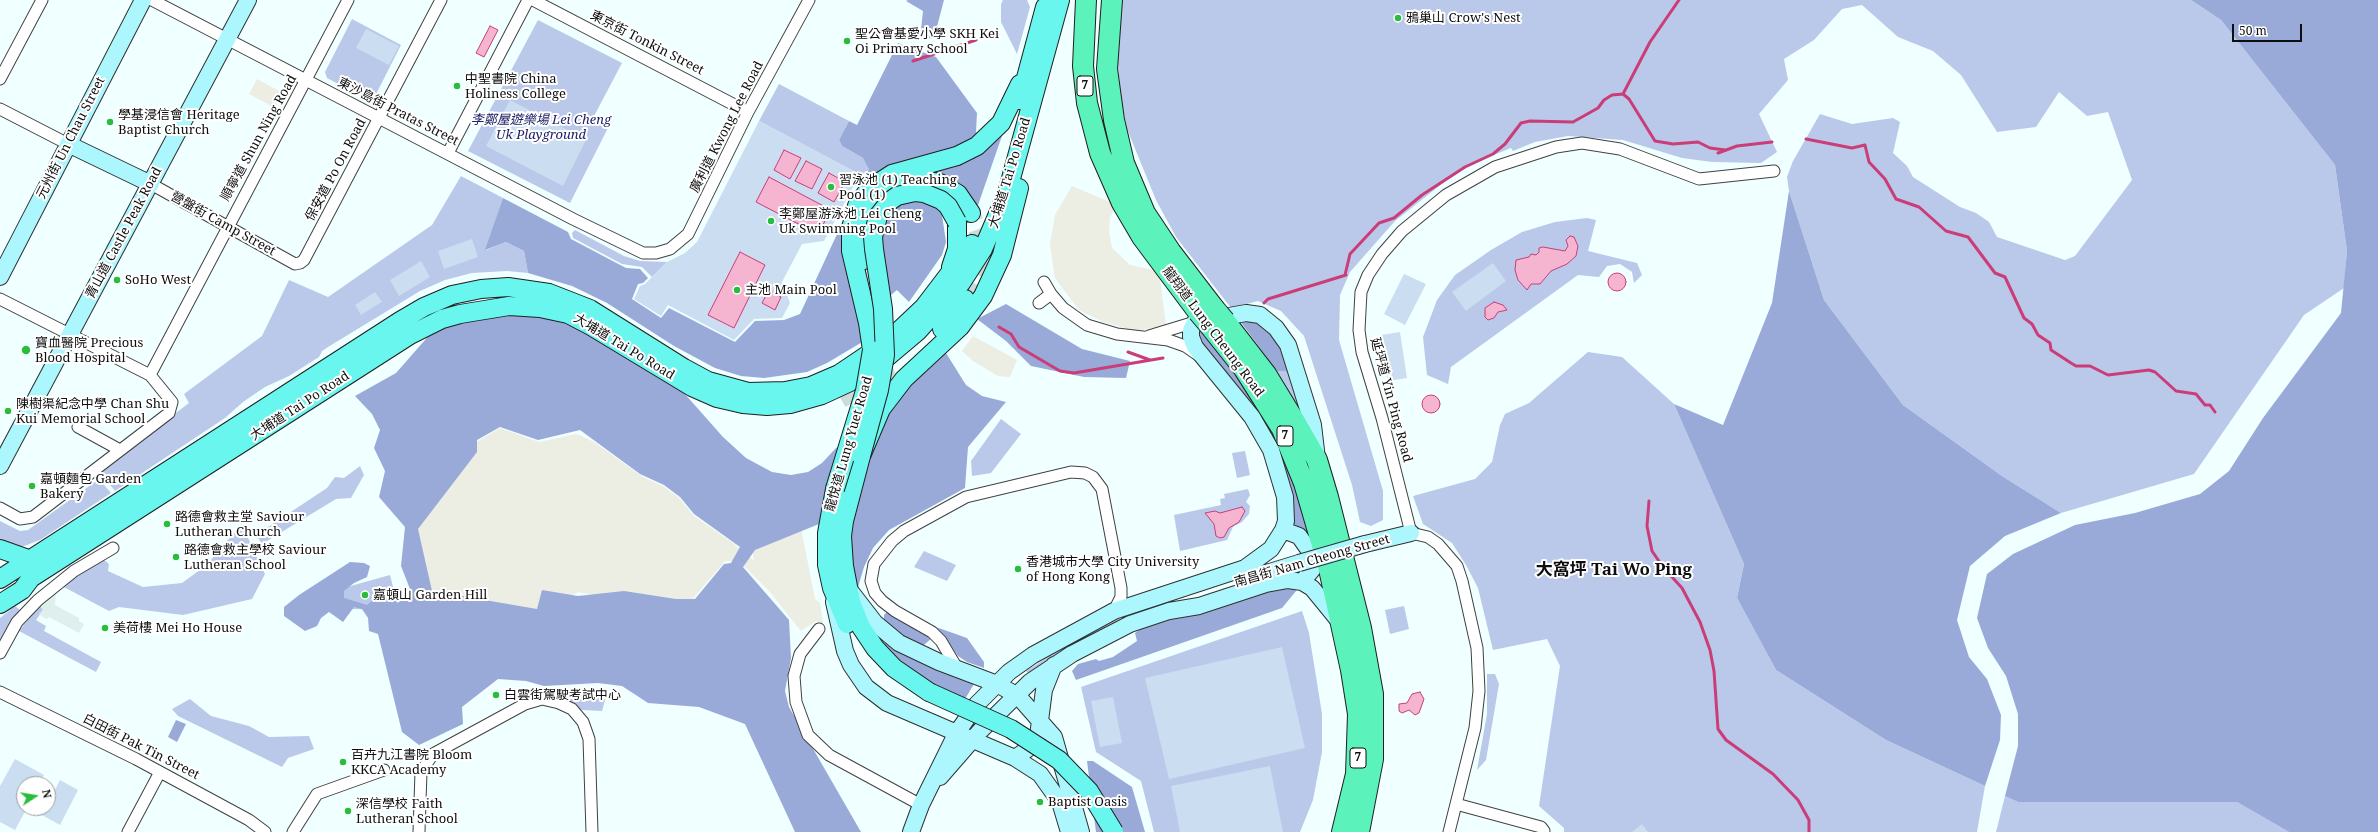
<!DOCTYPE html>
<meta charset="utf-8">
<style>
body{margin:0}
#map{position:relative;width:2378px;height:832px;overflow:hidden;background:#f0ffff;font-family:"Noto Serif",serif}
canvas{display:block}
.north{position:absolute;left:16px;top:776px;width:40px;height:40px;box-sizing:border-box;background:#fff;border:1px solid #9f9f9f;border-radius:50%;rotate:78deg;font-size:11px;font-weight:700;line-height:16px;text-align:center;color:#0e0e0e}
.north::after{content:'';display:block;margin:auto;width:14px;height:18px;background:#28bd3d;clip-path:polygon(50% 0,100% 100%,50% 72%,0 100%)}
.scale{position:absolute;left:2232px;top:24px;width:70px;height:18px;box-sizing:border-box;border:2px solid #0e0e0e;border-top:0;padding-left:5px;font-size:12px;line-height:14px;white-space:nowrap;color:#0e0e0e;-webkit-text-stroke:3px #fff;paint-order:stroke}
</style>
<div id="map">
<canvas width="2378" height="832"></canvas>
<div class="north">N</div>
<div class="scale">50 m</div>
</div>
<script>
const ctx = document.querySelector('canvas').getContext('2d');
ctx.lineJoin = 'round';
function fillPath(path, color) {
  ctx.fillStyle = color;
  ctx.fill(path, 'evenodd');
}
function shape(rows) {
  const path = new Path2D();
  for (const r of rows) {
    if (r.length === 3) {
      path.moveTo(r[0] + r[2], r[1]);
      path.arc(r[0], r[1], r[2], 0, 2 * Math.PI);
      continue;
    }
    path.moveTo(r[0], r[1]);
    for (let i = 2; i < r.length; i += 2) path.lineTo(r[i], r[i + 1]);
  }
  return path;
}
function stroke(path, color, width, dash) {
  ctx.strokeStyle = color;
  ctx.lineWidth = width;
  ctx.lineCap = dash ? 'butt' : 'round';
  ctx.setLineDash(dash || []);
  ctx.stroke(path);
}
function drawText(font, color, halo, rows, align = 'center') {
  ctx.font = font + ' "Noto Serif","Noto Sans TC",serif';
  ctx.lineWidth = 4;
  ctx.setLineDash([]);
  ctx.textBaseline = 'middle';
  ctx.strokeStyle = halo;
  ctx.fillStyle = color;
  for (const [text, x, y, turn = 0] of rows) {
    ctx.save();
    ctx.translate(x, y);
    ctx.rotate((+turn || 0) * Math.PI / 180);
    ctx.textAlign = isNaN(turn) ? turn : align;
    if (halo) ctx.strokeText(text, 0, 0);
    ctx.fillText(text, 0, 0);
    ctx.restore();
  }
}
const industrial = shape([
 [257,79,283,93,275,108,249,94],
 [1072,186,1117,205,1110,217,1109,233,1112,248,1130,265,1159,271,1166,325,1137,331,1103,322,1079,310,1055,278,1050,244,1055,215],
 [973,336,1017,360,1010,377,998,376,973,361,962,351],
 [500,428,539,442,577,434,594,442,643,477,663,486,679,498,694,516,733,543,754,561,751,541,801,528,815,599,820,603,823,623,816,621,801,631,769,591,746,568,735,561,725,561,684,609,627,602,578,592,535,615,421,598,416,531,470,446]
]);
const green = shape([
 [1003,0,1027,0,1030,7,1017,54,1001,22,1001,4],
 [1121,0,2191,0,2221,20,2335,165,2347,251,2344,288,2304,315,2194,474,2061,513,2002,476,1903,405,1824,300,1789,191,1787,177,1793,161,1820,114,1852,124,1893,118,1900,122,1893,153,1907,166,1913,177,1960,207,1976,213,1989,222,1997,237,2065,260,2075,256,2132,180,2108,112,2087,116,2059,92,2036,127,1997,132,1961,75,1933,51,1898,37,1862,5,1842,9,1814,40,1784,59,1788,80,1759,114,1777,152,1761,163,1712,162,1682,158,1623,140,1568,136,1535,142,1513,151,1511,148,1462,168,1395,221,1350,272,1340,295,1339,340,1383,491,1383,520,1371,526,1360,522,1352,485,1304,336,1281,311,1258,301,1231,308,1176,237,1156,200,1127,129,1122,104,1118,66,1118,31],
 [352,19,401,45,372,102,327,78,325,72],
 [538,20,622,63,593,118,609,126,570,203,468,151],
 [779,84,849,121,839,140,842,146,863,158,868,165,869,169,862,182,859,174,759,121],
 [461,176,503,198,486,250,506,242,524,251,528,273,507,271,472,273,445,280,420,291,328,347,322,351,319,357,289,376,265,387,243,402,225,418,115,491,99,471,189,403,184,394,262,336,289,280,328,297,432,225],
 [1587,218,1596,220,1588,251,1637,263,1642,275,1634,283,1632,272,1620,264,1607,266,1599,277,1578,275,1451,367,1448,384,1427,375,1423,337,1437,300,1455,275,1491,250,1522,232,1555,222],
 [575,230,624,256,640,261,667,262,652,277,642,267,622,264,573,238,572,233],
 [1588,352,1622,357,1674,404,1744,564,1737,598,1776,670,1886,740,1985,786,1977,832,1564,832,1564,828,1539,806,1560,666,1547,639,1493,650,1478,588,1466,565,1452,543,1423,524,1413,496,1475,479,1492,462,1500,425,1505,414,1529,403],
 [1277,371,1292,372,1307,420,1289,392],
 [1001,419,1021,434,991,473,972,476,971,461],
 [1245,451,1250,475,1237,478,1232,453],
 [360,466,364,475,351,498,336,499,262,544,256,535,327,488,335,477,344,478],
 [99,479,111,493,40,540,24,546,16,547,0,540,0,521,20,531,28,530],
 [1248,489,1250,495,1246,502,1250,506,1249,514,1242,522,1233,527,1227,540,1180,551,1174,515,1221,505,1220,499,1225,498,1224,494],
 [242,525,265,574,252,599,183,615,119,607,109,611,62,586,103,559,109,564,108,571,143,587,182,583,208,564,220,548],
 [924,551,956,565,947,581,914,567],
 [390,575,399,610,349,609,343,604,343,590,347,587],
 [40,605,43,610,36,620,46,626,44,631,101,662,96,672,19,631],
 [15,606,20,610,0,641,0,618],
 [1404,606,1409,629,1390,634,1385,610],
 [1302,611,1309,633,1322,714,1322,752,1313,800,1300,832,1154,832,1141,781,1096,752,1081,687],
 [1119,619,1121,622,1030,675,1026,671,1069,644],
 [1487,674,1495,674,1499,684,1486,760,1477,770,1487,714],
 [599,692,606,697,602,711,582,710,567,702,577,693],
 [190,699,211,716,249,726,269,737,309,736,314,749,288,758,282,767,178,716,172,709],
 [2005,796,2018,802,2237,802,2289,832,1996,832]
]);
const forest = shape([
 [908,0,944,0,934,38,920,39,923,11,906,1],
 [2191,0,2378,0,2378,832,2289,832,2237,802,2018,802,2005,796,2018,746,2018,714,2006,676,1988,648,1977,618,1987,574,2013,554,2075,525,2135,513,2200,494,2229,471,2263,418,2341,313,2347,251,2335,165,2221,20],
 [898,43,936,57,977,113,976,132,989,147,1004,130,976,211,904,162,881,170,862,182,867,288,864,341,827,363,807,372,764,378,741,376,715,368,674,346,607,303,572,286,528,273,524,251,506,242,485,250,503,198,568,232,571,239,626,268,640,269,648,278,643,283,638,284,632,299,661,318,669,308,735,342,755,321,784,320,800,314,844,219,862,182,869,169,863,158,842,146,839,140,849,121,857,125],
 [922,189,959,207,942,215,946,242,942,255,909,302,897,290,891,295,886,292,881,259,882,228,893,209],
 [1789,191,1824,300,1903,405,2002,476,2061,513,2005,536,1970,566,1957,620,1969,657,1987,679,2001,715,2000,740,1985,786,1886,740,1776,670,1737,598,1744,564,1674,404,1723,425,1772,303],
 [1006,304,1082,349,1130,361,1126,378,1084,377,1031,366,1006,341,977,319],
 [496,313,544,316,567,323,591,335,684,393,723,437,746,458,772,472,791,475,808,472,822,463,836,448,852,441,917,360,927,371,946,353,966,385,982,396,1006,402,968,447,965,488,889,530,873,548,864,567,858,587,848,547,851,524,863,487,829,478,819,524,755,550,743,567,789,620,791,658,785,691,789,707,861,832,795,832,745,724,699,707,648,703,622,686,598,683,544,686,526,681,498,679,462,707,463,724,419,745,402,732,378,634,369,631,368,618,362,609,354,607,343,622,329,612,321,618,317,626,305,631,284,616,284,607,299,595,350,562,364,563,370,566,367,577,354,583,344,591,344,598,367,605,376,597,410,589,401,566,405,527,379,497,385,471,374,448,380,430,372,414,355,396,396,373,432,332,447,325],
 [500,427,538,440,580,430,640,474,664,485,680,497,694,514,740,547,731,563,724,564,695,599,676,599,624,591,578,596,542,590,537,609,432,591,418,529,477,452,477,440],
 [1237,317,1245,317,1276,332,1292,372,1277,371],
 [1198,325,1244,385,1272,429,1291,474,1311,535,1307,537,1296,530,1292,518,1288,487,1197,338],
 [1277,585,1301,585,1282,608,1076,680,1072,671,1078,664,1096,659,1099,661,1113,657,1137,641,1135,633,1147,624],
 [888,611,933,637,924,645,907,641,884,623,884,615],
 [933,626,967,638,984,662,984,668,967,662,958,656,944,636],
 [886,639,973,680,974,684,965,699,935,685,907,667,885,644],
 [176,720,186,724,177,742,168,737],
 [1087,761,1093,761,1132,787,1145,832,1096,832]
]);
const pitch = shape([
 [366,29,399,46,389,65,356,48],
 [510,100,586,140,563,186,486,146],
 [759,121,860,174,824,241,802,244,782,282,790,303,782,318,754,319,734,340,668,305,661,316,634,299,640,286,645,284,667,262,685,253,697,242],
 [472,239,478,257,444,269,438,251],
 [421,261,430,277,399,296,390,280],
 [1493,263,1506,281,1466,311,1452,292],
 [1404,274,1426,284,1405,325,1384,314],
 [375,292,382,302,361,315,355,305],
 [1400,332,1407,378,1388,381,1381,335],
 [1282,647,1305,748,1169,779,1145,678],
 [1113,697,1122,743,1100,747,1091,701],
 [15,759,44,775,39,784,24,784,24,808,27,808,15,830,0,822,0,786],
 [1270,766,1283,832,1180,832,1171,786],
 [60,780,78,790,60,825,42,815,45,808,48,808,48,803],
 [1642,824,1648,832,1632,832]
]);
const plaza = shape([
 [56,593,55,605,79,618,79,621,84,624,79,633,49,617,46,619,39,614,43,610,40,605]
]);
const water = shape([
 [490,26,498,30,484,57,476,53,490,26],
 [784,150,801,158,790,179,774,170,784,150],
 [806,161,822,169,812,189,795,181,806,161],
 [829,173,845,182,834,202,818,193,829,173],
 [769,177,831,210,818,234,756,202,769,177],
 [1570,236,1574,237,1578,246,1576,256,1567,264,1551,271,1540,284,1531,284,1527,290,1518,280,1515,270,1516,260,1529,257,1531,254,1536,255,1539,252,1539,248,1543,247,1565,251,1568,246,1566,240,1570,236],
 [740,252,765,265,734,328,708,315,740,252],
 [1617,282,9],
 [769,290,781,297,775,310,762,303,769,290],
 [1494,302,1503,305,1507,310,1498,312,1494,318,1488,320,1485,317,1485,308,1494,302],
 [1431,404,9],
 [1242,507,1245,511,1239,522,1229,528,1224,537,1220,538,1216,536,1214,524,1205,513,1215,511,1220,513,1242,507],
 [1420,692,1424,699,1419,713,1415,715,1409,710,1402,713,1399,711,1399,704,1407,703,1412,694,1420,692]
]);
const stream = shape([
 [913,61,976,40],
 [1623,94,1650,42,1679,0],
 [1806,139,1852,148,1865,145,1869,162,1885,179,1896,199,1919,207,1946,231,1968,237,1995,273,2005,277,2024,318,2032,324,2038,335,2050,343,2051,350,2071,363,2076,366,2090,366,2108,375,2149,370,2155,372,2176,391,2196,394,2205,405,2210,405,2215,412],
 [1718,153,1737,146,1772,142],
 [1345,275,1350,254,1379,223,1394,218,1422,195,1465,167,1493,154,1505,144,1521,123,1530,121,1573,122,1598,108,1604,100,1612,95,1623,94,1629,99,1655,141,1673,144,1698,142,1710,148,1725,150],
 [1264,303,1268,299,1346,275],
 [999,327,1011,334,1019,347,1060,371,1074,373,1163,358],
 [1128,352,1150,360],
 [1649,501,1647,526,1652,551,1663,567,1682,588,1700,622,1710,650,1714,671,1718,729,1726,740,1773,774,1798,800,1809,820,1809,832]
]);
const primaryTunnel = shape([
 [965,299,977,270,979,257,978,232,971,213],
 [841,399,894,370]
]);
const street = shape([
 [152,0,573,219,643,253,656,253,670,249,688,234,748,112,809,0],
 [533,0,748,112],
 [0,79,42,0],
 [0,109,68,144],
 [448,153,528,0],
 [151,184,295,264,300,263,304,260,441,0],
 [1044,282,1051,294,1063,308,1087,325,1117,334,1168,340,1185,346,1198,355],
 [0,299,150,375,172,402,169,413,33,517,20,519,0,508],
 [1039,303,1051,294],
 [1149,336,1195,322],
 [150,375,348,0],
 [78,427,120,450],
 [819,629,800,654,794,676,796,702,808,735,829,755,921,805],
 [0,653,17,622,38,600,74,571,113,548],
 [957,668,941,641,932,632,895,611,882,601,875,593,871,581,874,564,892,541,904,531,966,497,1071,472,1085,473,1093,477,1102,489,1121,588,1121,597,1114,611],
 [0,692,136,759,249,820,265,832],
 [1456,804,1541,827,1544,831],
 [128,832,160,772],
 [293,832,317,794,384,770],
 [419,832,421,772,433,754,525,704,542,699,559,703,572,709,583,722,589,739,592,832],
 [1449,832,1475,728,1479,691,1477,648,1462,581,1457,566,1438,544,1428,537,1411,533,1382,418,1362,352,1359,330,1361,292,1368,275,1382,254,1402,231,1446,195,1495,167,1556,147,1582,143,1620,149,1699,179,1774,171]
]);
const secondary = shape([
 [68,144,151,184],
 [0,277,143,0],
 [0,466,248,0],
 [1283,530,1299,536,1311,553,1312,570,1302,582],
 [1365,544,1411,533],
 [1253,577,1299,563],
 [851,592,875,623,899,643,939,662,997,684,1018,696,1054,737,1081,832],
 [834,602,845,651,851,665,866,687,887,703,1015,758,1040,774,1060,802,1069,832],
 [1015,758,1032,746,1038,736,1044,690,1054,665],
 [940,777,980,731,1030,682,1072,654,1130,624,1169,611,1199,606,1266,584,1288,580,1302,582,1312,588,1339,621],
 [911,832,921,805,956,734,977,704,1009,672,1033,655,1114,611,1245,568,1271,549,1283,530,1286,521,1285,497,1271,450,1252,417,1195,347,1191,337,1191,330,1195,322,1246,313,1260,315,1276,328,1288,345,1313,425,1317,459]
]);
const primary = shape([
 [1020,100,1045,7],
 [864,260,862,243,866,217,879,196,897,183,918,179,940,183,958,194,971,213],
 [951,267,957,249,957,222],
 [942,329,965,299],
 [872,350,868,323,851,251,851,228,857,206,869,189,892,174,957,156,977,146,1001,123,1020,84],
 [835,489,827,533,827,565,832,588,847,624],
 [0,549,28,559],
 [0,579,400,321,424,307,452,295,481,289,508,287,549,293,590,309,684,368,708,381,748,392,785,391,811,386,839,374,888,341,924,307,972,244],
 [0,604,22,590,31,578,410,335,442,319,460,314,509,306,540,308,568,314,591,326,692,387,717,398,743,404,767,406,790,404,822,395,850,382,880,363,918,331,961,283,983,249,1007,193,1060,0],
 [929,692,894,668,875,648,861,627,851,602,844,566,842,536,844,521,861,456,881,409,904,379,960,327,983,296,1002,255,1019,188]
]);
const highway = shape([
 [1086,0,1083,66,1087,103,1100,153,1122,203,1142,237,1198,312],
 [1112,0,1107,69,1114,120,1124,163,1145,213,1171,252,1214,308],
 [1225,321,1266,374,1294,420,1317,460,1328,497,1361,628,1373,694,1373,759,1359,832],
 [1209,325,1244,369,1282,429,1304,483,1329,569,1351,670,1358,714,1356,774,1342,832]
]);
const secondaryBridge = shape([
 [1299,563,1365,544]
]);
const primaryBridge = shape([
 [861,456,879,390,885,355,883,309,874,249,873,237,878,216,890,201,897,196,915,192,924,193,941,200,948,206,957,222],
 [835,489,865,391,872,350],
 [929,692,1011,729,1059,760,1089,791,1114,832]
]);
const highwayBridge = shape([
 [1214,308,1225,321],
 [1198,312,1209,325]
]);
const markers = [
 [1398,18,4,"#28bd3d"],
 [847,41,4,"#28bd3d"],
 [457,86,4,"#28bd3d"],
 [110,122,4,"#28bd3d"],
 [831,187,4,"#28bd3d"],
 [771,221,4,"#28bd3d"],
 [117,280,4,"#28bd3d"],
 [737,290,4,"#28bd3d"],
 [26,350,5,"#28bd3d"],
 [8,411,4,"#28bd3d"],
 [32,486,4,"#28bd3d"],
 [167,524,4,"#28bd3d"],
 [176,557,4,"#28bd3d"],
 [1018,569,4,"#28bd3d"],
 [365,595,4,"#28bd3d"],
 [105,628,4,"#28bd3d"],
 [496,695,4,"#28bd3d"],
 [343,762,4,"#28bd3d"],
 [1040,802,4,"#28bd3d"],
 [348,811,4,"#28bd3d"]
];
const shields = [
 [1085,86,16],
 [1285,436,16],
 [1358,758,16]
];
const shieldNames = [
 ["7",1085,86],
 ["7",1285,436],
 ["7",1358,758]
];
const poiNames = [
 ["鴉巢山 Crow's Nest",1406,18],
 ["聖公會基愛小學 SKH Kei",855,34],
 ["Oi Primary School",855,49],
 ["中聖書院 China",465,79],
 ["Holiness College",465,94],
 ["學基浸信會 Heritage",118,115],
 ["Baptist Church",118,130],
 ["習泳池 (1) Teaching",839,180],
 ["Pool (1)",839,195],
 ["李鄭屋游泳池 Lei Cheng",779,214],
 ["Uk Swimming Pool",779,229],
 ["SoHo West",125,280],
 ["主池 Main Pool",745,290],
 ["寶血醫院 Precious",35,343],
 ["Blood Hospital",35,358],
 ["陳樹渠紀念中學 Chan Shu",16,404],
 ["Kui Memorial School",16,419],
 ["嘉頓麵包 Garden",40,479],
 ["Bakery",40,494],
 ["路德會救主堂 Saviour",175,517],
 ["Lutheran Church",175,532],
 ["路德會救主學校 Saviour",184,550],
 ["Lutheran School",184,565],
 ["香港城市大學 City University",1026,562],
 ["of Hong Kong",1026,577],
 ["嘉頓山 Garden Hill",373,595],
 ["美荷樓 Mei Ho House",113,628],
 ["白雲街駕駛考試中心",504,695],
 ["百卉九江書院 Bloom",351,755],
 ["KKCA Academy",351,770],
 ["Baptist Oasis",1048,802],
 ["深信學校 Faith",356,804],
 ["Lutheran School",356,819]
];
const streetNames = [
 ["東京街 Tonkin Street",647,43,27],
 ["東沙島街 Pratas Street",398,112,27],
 ["廣利道 Kwong Lee Road",727,127,-63],
 ["元州街 Un Chau Street",71,138,-63],
 ["順寧道 Shun Ning Road",259,138,-61],
 ["保安道 Po On Road",336,170,-62],
 ["大埔道 Tai Po Road",1010,173,-73],
 ["營盤街 Camp Street",223,224,29],
 ["青山道 Castle Peak Road",124,233,-62],
 ["龍翔道 Lung Cheung Road",1213,332,53],
 ["大埔道 Tai Po Road",624,347,31],
 ["延坪道 Yin Ping Road",1391,400,75],
 ["大埔道 Tai Po Road",300,406,-33],
 ["龍悅道 Lung Yuet Road",849,444,-74],
 ["南昌街 Nam Cheong Street",1312,561,-16],
 ["白田街 Pak Tin Street",141,747,27]
];
const parkNames = [
 ["李鄭屋遊樂場 Lei Cheng",541,120],
 ["Uk Playground",541,135]
];
const districtNames = [
 ["大窩坪 Tai Wo Ping",1614,570]
];
fillPath(industrial, '#ecede3');
fillPath(green, '#bac9e9');
fillPath(forest, '#99aad9');
fillPath(pitch, '#cbddf0');
fillPath(plaza, '#dfefee');
fillPath(water, '#f5b5d1');
stroke(water, '#cb3d78', 1);
stroke(stream, '#cb3d78', 3);
stroke(primaryTunnel, '#cedbdb', 18, [18, 9]);
stroke(street, '#414141', 13);
stroke(secondary, '#303030', 18);
stroke(primary, '#1f1f1f', 20);
stroke(highway, '#1f1f1f', 22);
stroke(street, '#fff', 11);
stroke(secondary, '#acf7fe', 16);
stroke(primary, '#68f6ee', 18);
stroke(highway, '#5bf2bc', 20);
stroke(secondaryBridge, '#303030', 18, []);
stroke(primaryBridge, '#1f1f1f', 20, []);
stroke(highwayBridge, '#1f1f1f', 22, []);
stroke(secondaryBridge, '#acf7fe', 16);
stroke(primaryBridge, '#68f6ee', 18);
stroke(highwayBridge, '#5bf2bc', 20);
for (const [x, y, r, color] of markers) {
  const dot = new Path2D();
  dot.arc(x, y, r, 0, 2 * Math.PI);
  ctx.fillStyle = color;
  ctx.fill(dot);
  stroke(dot, '#fff', 1.5);
}
for (const [x, y, w] of shields) {
  const box = new Path2D();
  box.roundRect(x - w / 2, y - 10, w, 20, 3);
  ctx.fillStyle = '#fff';
  ctx.fill(box);
  stroke(box, '#0e0e0e', 1);
}
drawText('bold 12px', '#0e0e0e', null, shieldNames);
drawText('13px', '#0e0e0e', '#fff', poiNames, 'left');
drawText('13px', '#0e0e0e', '#fff', streetNames);
drawText('italic 13px', '#1f2065', '#fff', parkNames);
drawText('bold 17px', '#0e0e0e', '#fff', districtNames);
</script>
